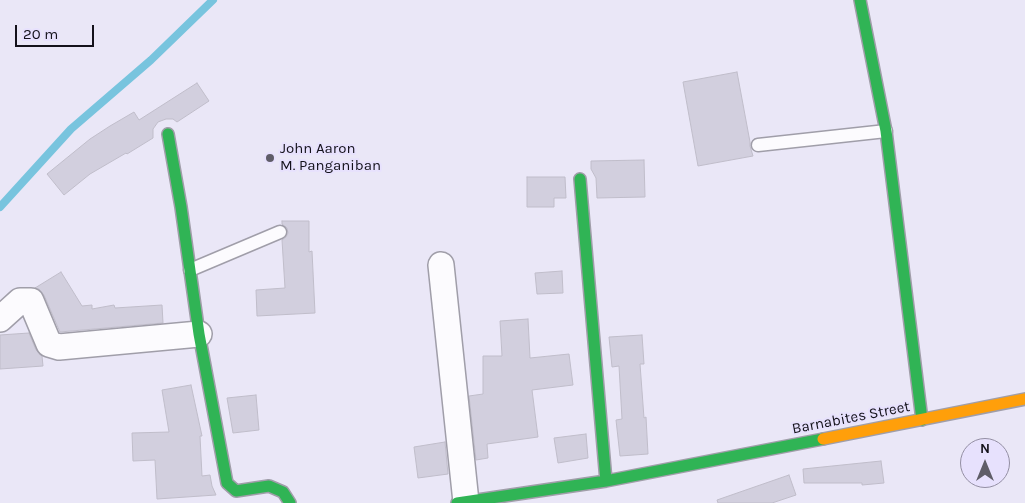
<!DOCTYPE html>
<style>
body{margin:0}
#map{position:relative;width:1025px;height:503px;overflow:hidden;background:#eae7f7;font-family:Karla,sans-serif}
canvas{display:block}
.north{position:absolute;left:960px;top:438px;width:50px;height:50px;box-sizing:border-box;background:#e7e1fd;border:1px solid #938ea3;border-radius:50%;rotate:0deg;font-size:14px;font-weight:700;line-height:20px;text-align:center;color:#14121b}
.north::after{content:'';display:block;margin:auto;width:18px;height:22px;background:#5f5d68;clip-path:polygon(50% 0,100% 100%,50% 72%,0 100%)}
.scale{position:absolute;left:15px;top:25px;width:79px;height:22px;box-sizing:border-box;border:2px solid #14121b;border-top:0;padding-left:6px;font-size:15px;line-height:18px;white-space:nowrap;color:#14121b;-webkit-text-stroke:4px #e7e1fd;paint-order:stroke}
</style>
<div id="map">
<canvas width="1025" height="503"></canvas>
<div class="north">N</div>
<div class="scale">20 m</div>
</div>
<script>
const ctx = document.querySelector('canvas').getContext('2d');
ctx.lineJoin = 'round';
function shape(rows) {
  const path = new Path2D();
  for (const r of rows) {
    path.moveTo(r[0], r[1]);
    for (let i = 2; i < r.length; i += 2) path.lineTo(r[i], r[i + 1]);
  }
  return path;
}
function stroke(path, color, width, dash) {
  ctx.strokeStyle = color;
  ctx.lineWidth = width;
  ctx.lineCap = dash ? 'butt' : 'round';
  ctx.setLineDash(dash || []);
  ctx.stroke(path);
}
function fillPath(path, color) {
  ctx.fillStyle = color;
  ctx.fill(path, 'evenodd');
}
function drawText(font, color, halo, rows, align = 'center') {
  ctx.font = font + ' Karla,sans-serif';
  ctx.lineWidth = 4;
  ctx.setLineDash([]);
  ctx.textBaseline = 'middle';
  ctx.strokeStyle = halo;
  ctx.fillStyle = color;
  for (const [text, x, y, turn = 0] of rows) {
    ctx.save();
    ctx.translate(x, y);
    ctx.rotate((+turn || 0) * Math.PI / 180);
    ctx.textAlign = isNaN(turn) ? turn : align;
    if (halo) ctx.strokeText(text, 0, 0);
    ctx.fillText(text, 0, 0);
    ctx.restore();
  }
}
const stream = shape([
 [0,207,71,129,151,60,213,0]
]);
const building = shape([
 [737,72,750,142,750,146,753,156,698,166,683,82,737,72],
 [197,83,209,101,177,122,173,119,166,119,158,122,153,129,153,138,127,154,126,153,90,174,64,195,47,174,90,139,110,126,134,112,139,120,197,83],
 [644,160,645,197,597,198,596,178,591,169,591,161,644,160],
 [527,177,565,177,566,198,554,198,554,207,527,207,527,177],
 [282,221,309,221,309,252,312,251,315,313,257,316,256,290,285,288,282,240,286,237,288,233,287,228,282,224,282,221],
 [562,271,563,293,537,294,535,273,562,271],
 [61,272,82,306,92,305,92,309,114,305,115,308,162,305,163,323,60,332,44,295,39,289,35,288,61,272],
 [528,319,530,358,569,354,573,385,532,390,538,437,487,444,488,458,476,460,469,396,483,394,483,356,502,356,500,321,528,319],
 [29,333,36,350,42,356,43,366,0,369,0,335,29,333],
 [642,335,644,364,640,364,644,418,646,417,648,454,620,456,616,420,622,419,619,366,612,367,609,337,642,335],
 [191,385,202,436,200,436,202,476,210,475,212,486,216,495,157,499,155,460,133,461,132,433,169,432,162,390,191,385],
 [256,395,259,430,233,433,227,398,256,395],
 [586,434,588,458,558,463,554,438,586,434],
 [445,442,448,474,418,478,414,447,445,442],
 [881,461,884,483,862,485,862,483,804,483,803,469,881,461],
 [789,475,796,495,772,503,718,503,717,500,789,475]
]);
const lane = shape([
 [758,145,886,131],
 [190,270,280,232]
]);
const street = shape([
 [441,265,466,502],
 [0,319,20,301,31,301,49,344,59,347,199,334]
]);
const fast = shape([
 [860,0,886,131,922,420],
 [168,134,181,207,199,334,227,483,236,491,269,486,283,492,290,503],
 [580,179,606,481],
 [457,503,606,481,823,439]
]);
const slow = shape([
 [823,439,1025,399]
]);
const markers = [
 [270,158,5,"#5f5d68"]
];
const poiNames = [
 ["John Aaron",280,149],
 ["M. Panganiban",280,166]
];
const streetNames = [
 ["Barnabites Street",851,418,-11]
];
stroke(stream, '#78c4de', 8);
fillPath(building, '#d2cfde');
stroke(building, '#c0bdca', 1);
stroke(lane, '#a09ea9', 15);
stroke(street, '#a09ea9', 28);
stroke(fast, '#a09ea9', 14);
stroke(slow, '#a09ea9', 14);
stroke(lane, '#fcfbfe', 12);
stroke(street, '#fcfbfe', 25);
stroke(fast, '#30b455', 11);
stroke(slow, '#ff9f0a', 11);
for (const [x, y, r, color] of markers) {
  const dot = new Path2D();
  dot.arc(x, y, r, 0, 2 * Math.PI);
  ctx.fillStyle = color;
  ctx.fill(dot);
  stroke(dot, '#e7e1fd', 2);
}
drawText('15px', '#14121b', '#e7e1fd', poiNames, 'left');
drawText('15px', '#14121b', '#e7e1fd', streetNames);
</script>
